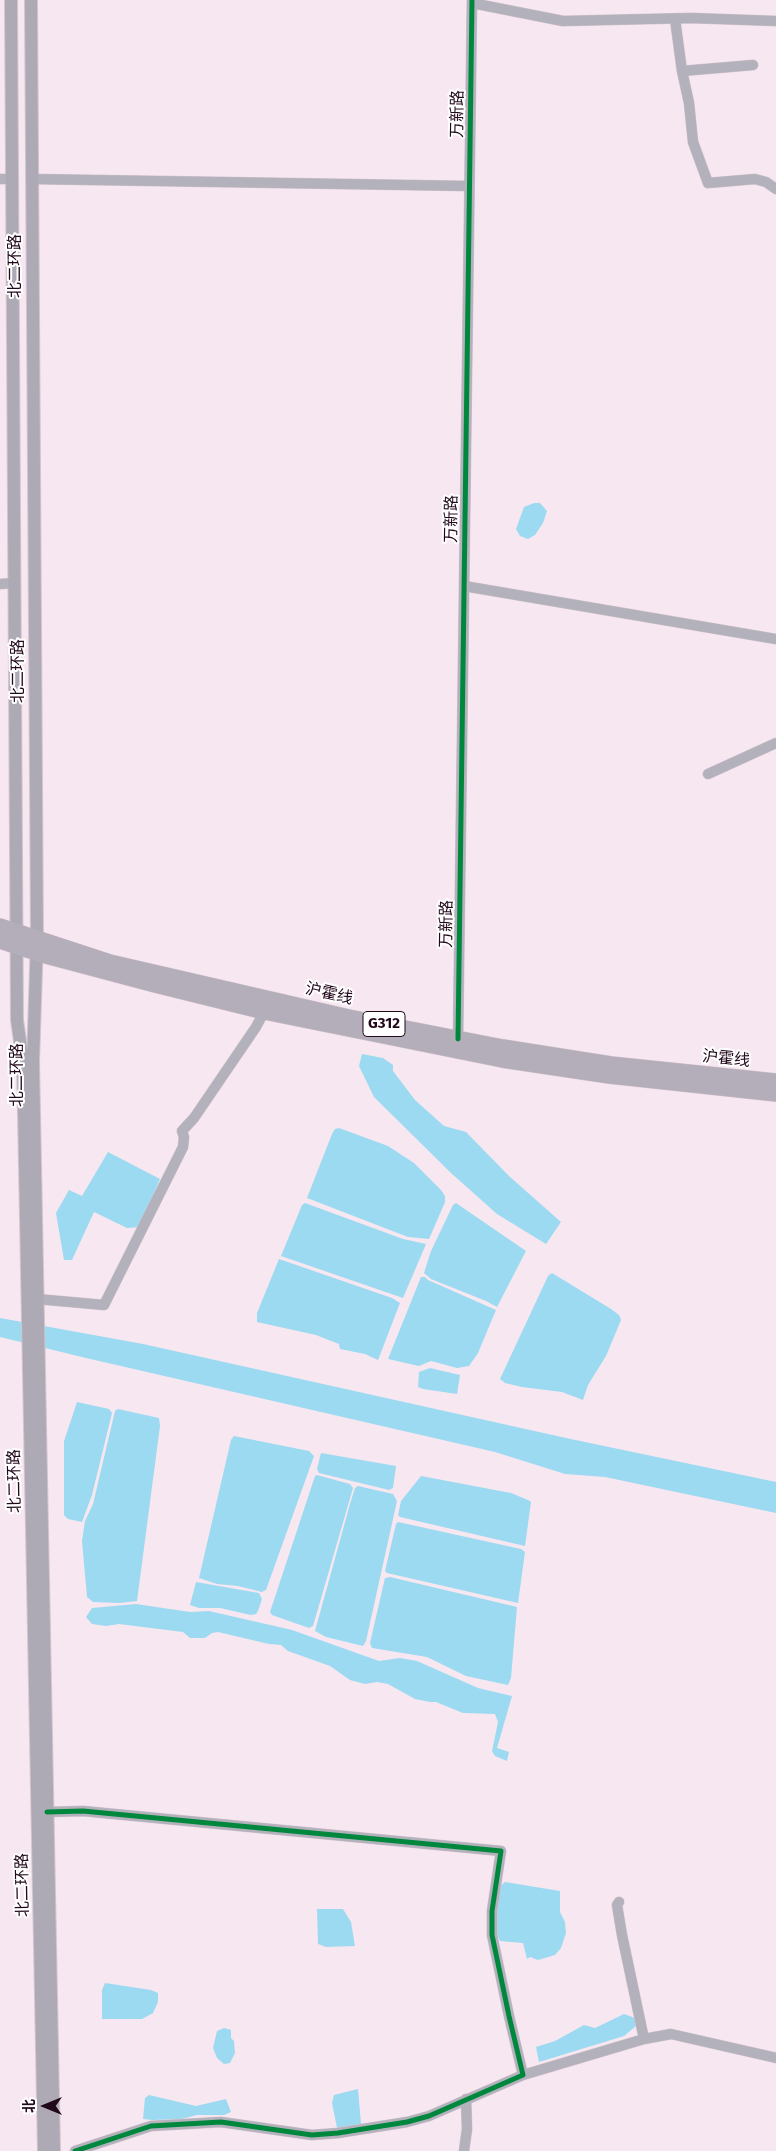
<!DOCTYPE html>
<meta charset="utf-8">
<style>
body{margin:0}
#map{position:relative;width:776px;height:2151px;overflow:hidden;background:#f7e7f1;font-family:"Fira Sans","Noto Sans SC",sans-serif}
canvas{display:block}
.north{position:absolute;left:20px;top:2081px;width:50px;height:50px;-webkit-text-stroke:4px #fff;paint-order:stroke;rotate:270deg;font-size:14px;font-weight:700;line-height:20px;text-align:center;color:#21081a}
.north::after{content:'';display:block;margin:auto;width:18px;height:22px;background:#21081a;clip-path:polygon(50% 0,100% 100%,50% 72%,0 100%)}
</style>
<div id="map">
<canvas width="776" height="2151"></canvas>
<div class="north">北</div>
</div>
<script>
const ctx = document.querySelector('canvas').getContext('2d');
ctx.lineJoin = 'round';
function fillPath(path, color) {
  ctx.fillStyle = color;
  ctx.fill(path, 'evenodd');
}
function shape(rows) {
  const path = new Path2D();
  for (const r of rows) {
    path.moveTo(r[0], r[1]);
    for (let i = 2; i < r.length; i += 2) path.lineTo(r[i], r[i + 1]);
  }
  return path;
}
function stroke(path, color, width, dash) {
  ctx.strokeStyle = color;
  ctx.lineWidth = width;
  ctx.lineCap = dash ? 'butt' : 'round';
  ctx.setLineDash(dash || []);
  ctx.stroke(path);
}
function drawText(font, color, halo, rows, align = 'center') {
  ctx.font = font + ' "Fira Sans","Noto Sans SC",sans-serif';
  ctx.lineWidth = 4;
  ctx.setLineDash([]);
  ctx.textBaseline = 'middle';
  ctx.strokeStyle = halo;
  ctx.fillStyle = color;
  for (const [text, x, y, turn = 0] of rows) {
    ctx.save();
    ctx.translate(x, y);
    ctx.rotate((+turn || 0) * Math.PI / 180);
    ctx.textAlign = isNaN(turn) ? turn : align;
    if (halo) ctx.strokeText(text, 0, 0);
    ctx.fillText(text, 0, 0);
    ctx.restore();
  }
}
const water = shape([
 [534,503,540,503,547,511,543,523,535,535,528,539,520,536,516,529,524,507],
 [362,1054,383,1058,393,1065,393,1071,415,1100,444,1126,466,1132,509,1176,561,1222,546,1244,497,1214,451,1173,374,1097,359,1066],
 [339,1128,388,1146,414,1163,441,1190,445,1196,445,1202,429,1239,408,1237,307,1198,332,1134,335,1129],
 [108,1152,160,1179,140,1227,127,1228,94,1212,72,1260,64,1260,56,1213,69,1190,82,1196],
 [305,1203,403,1239,426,1244,403,1298,281,1256,302,1205],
 [456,1203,526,1251,497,1307,486,1301,431,1279,424,1273,431,1251,453,1205],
 [279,1259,392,1298,400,1303,378,1360,365,1354,340,1349,339,1344,316,1335,257,1322,257,1313],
 [552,1273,611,1309,619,1315,621,1320,606,1356,588,1385,583,1400,562,1392,522,1387,505,1383,500,1379,548,1276],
 [421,1277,425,1277,428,1280,496,1310,478,1353,469,1366,457,1368,431,1361,419,1366,388,1359],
 [0,1318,143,1344,566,1438,776,1482,776,1513,605,1477,565,1474,495,1452,86,1358,0,1337],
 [430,1368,460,1375,457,1394,423,1389,418,1387,419,1372],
 [77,1402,109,1409,112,1413,92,1495,82,1522,68,1519,64,1515,64,1441],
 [118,1409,159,1418,160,1426,137,1601,120,1603,93,1602,87,1597,82,1541,85,1521,93,1504,115,1411],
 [234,1436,309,1451,314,1456,266,1590,262,1592,238,1586,217,1584,199,1578,231,1440],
 [321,1453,396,1466,393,1488,389,1490,319,1473,317,1469],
 [317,1475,350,1484,353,1488,313,1626,309,1628,272,1615,270,1612,315,1476],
 [421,1476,511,1493,528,1500,531,1502,525,1546,400,1517,398,1515,401,1501],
 [358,1486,393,1494,397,1501,366,1641,363,1646,326,1637,315,1631,350,1504,355,1488],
 [398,1522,521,1549,525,1552,518,1603,387,1573,385,1571,396,1524],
 [390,1577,517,1607,511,1678,508,1685,466,1676,427,1657,372,1648,370,1643,385,1578],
 [196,1582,259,1593,262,1599,258,1611,256,1614,251,1615,220,1608,199,1608,190,1605],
 [136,1604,190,1612,209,1611,292,1630,379,1661,400,1658,417,1661,478,1688,512,1696,497,1748,509,1752,507,1761,495,1756,492,1751,498,1722,495,1714,463,1713,436,1702,430,1702,415,1699,388,1684,377,1682,365,1684,350,1680,330,1666,288,1651,281,1645,269,1644,218,1632,212,1633,205,1638,190,1638,183,1632,119,1624,106,1626,92,1624,86,1617,92,1608],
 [505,1882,560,1891,560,1912,565,1922,566,1933,561,1948,555,1955,538,1960,530,1957,527,1959,523,1943,500,1941,497,1935,497,1908,500,1886],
 [317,1909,343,1909,351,1922,355,1946,326,1947,318,1944],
 [105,1983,151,1990,158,1993,158,2002,153,2013,142,2019,102,2019,102,1990],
 [624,2014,635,2018,636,2026,624,2036,539,2062,536,2047,555,2041,584,2025,595,2028],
 [224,2028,231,2030,231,2038,234,2041,235,2053,230,2063,224,2064,217,2058,213,2048,217,2031],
 [358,2089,361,2124,337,2128,332,2103,334,2095],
 [149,2095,196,2106,226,2099,231,2112,224,2115,197,2115,182,2119,153,2120,143,2119,145,2098]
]);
const minor = shape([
 [472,3,563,21,691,18,776,21],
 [675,19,682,71,689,103,693,142,708,183,755,179,766,182,776,189],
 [682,71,753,65],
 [0,179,12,179],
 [31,179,469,186],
 [0,584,14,583],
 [464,586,776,639],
 [708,774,776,743],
 [458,1039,472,0],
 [37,1299,104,1305,183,1147,184,1137,182,1131,194,1118,256,1027,264,1012],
 [47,1812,83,1811,501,1851,492,1911,492,1935,509,2016,523,2075,429,2116,407,2122,338,2133,312,2135,221,2122,151,2126,75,2151],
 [619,1902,617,1905,622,1935,644,2039],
 [523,2075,644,2039,671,2034,776,2058],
 [464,2151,467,2129,466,2099]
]);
const major = shape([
 [11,0,17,1020,23,1062,44,2151],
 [31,0,37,938,33,1062,54,2151]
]);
const highway = shape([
 [0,926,110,962,349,1017,503,1047,611,1064,776,1081],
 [0,941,42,955,155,985,264,1012,502,1060,609,1076,776,1094]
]);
const cycleway = shape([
 [458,1039,472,0],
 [47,1812,83,1811,501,1851,492,1911,492,1935,509,2016,523,2075,429,2116,407,2122,338,2133,312,2135,221,2122,151,2126,75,2151]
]);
const shields = [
 [384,1024,42]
];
const shieldNames = [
 ["G312",384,1024]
];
const streetNames = [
 ["万新路",458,114,-89],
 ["北二环路",16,266,-90],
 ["万新路",452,519,-89],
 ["北二环路",19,671,-90],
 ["万新路",447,924,-89],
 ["沪霍线",329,994,13],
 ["沪霍线",726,1059,6],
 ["北二环路",18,1075,-90],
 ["北二环路",15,1481,-91],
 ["北二环路",23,1885,-91]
];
fillPath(water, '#9cdaf1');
stroke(minor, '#d3c5ce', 11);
stroke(major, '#d3c5ce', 14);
stroke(highway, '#d3c5ce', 16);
stroke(minor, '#b3b1bb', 10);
stroke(major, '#adaab6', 12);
stroke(highway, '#b4aeba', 15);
stroke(cycleway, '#00873e', 5);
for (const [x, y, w] of shields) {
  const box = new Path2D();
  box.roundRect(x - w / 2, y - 12.5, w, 25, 4);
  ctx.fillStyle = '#fff';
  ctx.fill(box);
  stroke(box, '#21081a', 1);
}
drawText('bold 15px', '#21081a', null, shieldNames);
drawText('16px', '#21081a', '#fff', streetNames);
</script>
